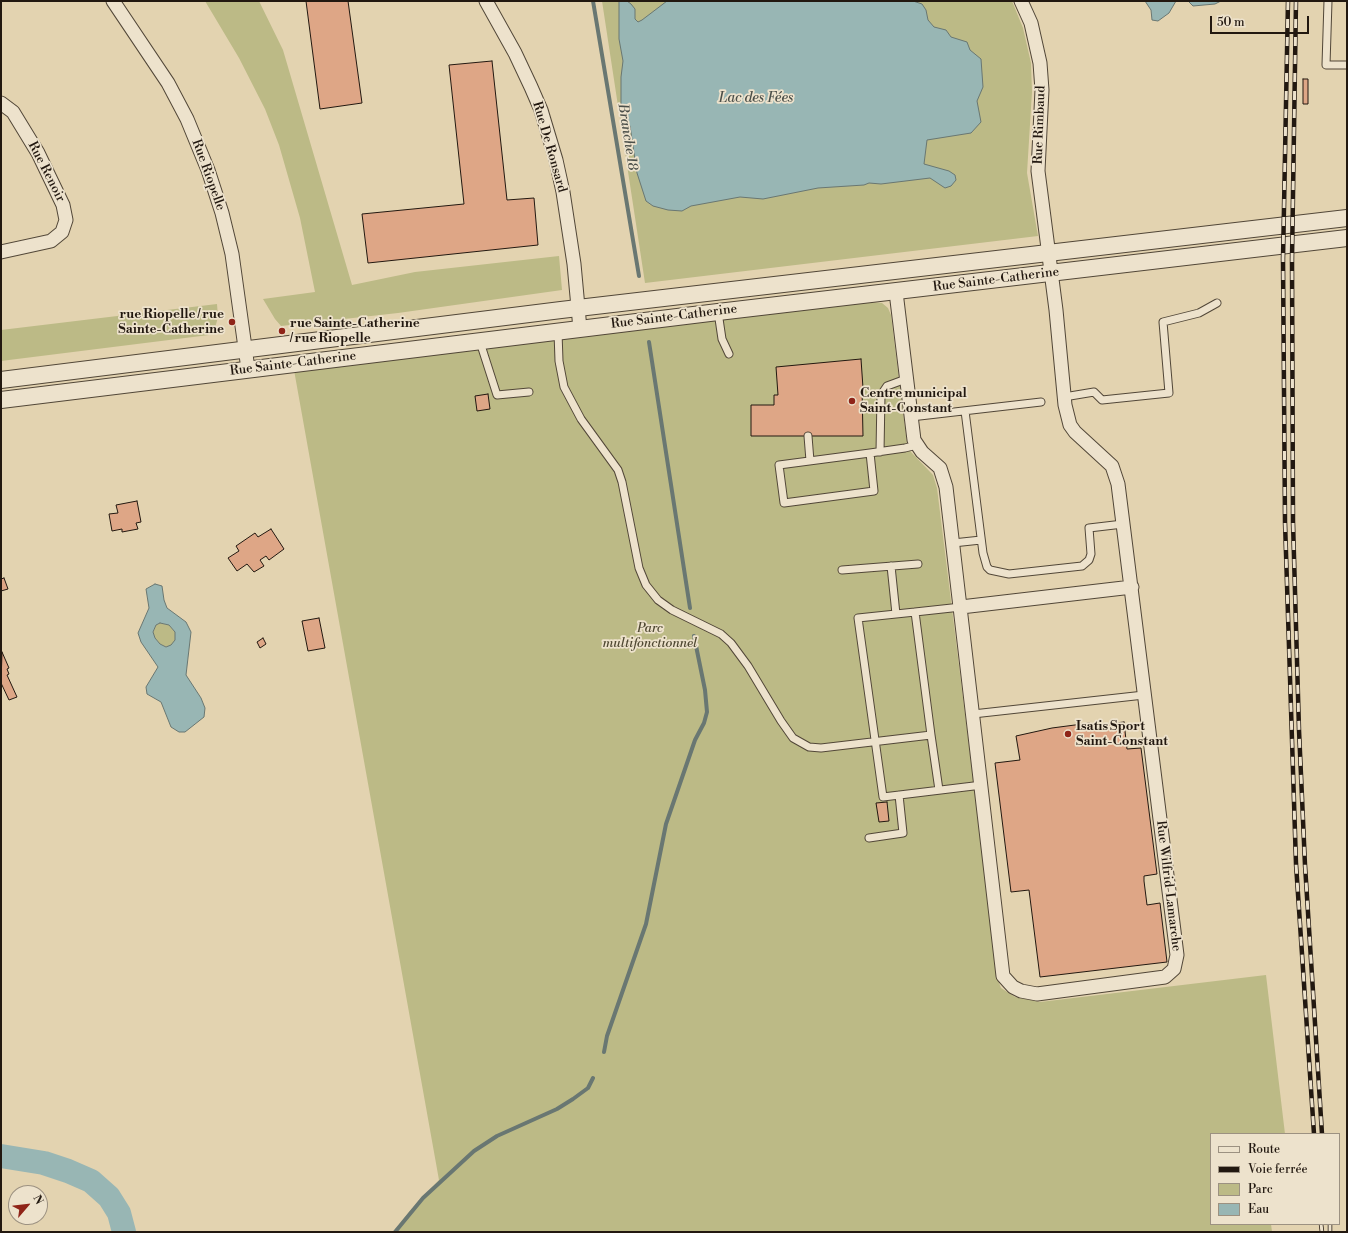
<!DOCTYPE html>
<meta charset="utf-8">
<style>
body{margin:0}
#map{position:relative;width:1348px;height:1233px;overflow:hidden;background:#e3d3b0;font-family:"Libre Bodoni",serif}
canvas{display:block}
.frame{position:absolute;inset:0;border:2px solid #221810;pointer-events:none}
.legend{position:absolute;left:1210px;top:1133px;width:130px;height:92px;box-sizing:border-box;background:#ede2cc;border:1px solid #9c9181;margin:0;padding:5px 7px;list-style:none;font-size:12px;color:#221810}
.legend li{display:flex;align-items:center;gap:8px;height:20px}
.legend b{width:20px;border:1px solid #9c9181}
.north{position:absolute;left:8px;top:1185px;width:40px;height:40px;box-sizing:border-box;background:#ede2cc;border:1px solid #9c9181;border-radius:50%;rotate:62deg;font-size:11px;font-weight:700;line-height:16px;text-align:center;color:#221810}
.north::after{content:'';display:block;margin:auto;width:14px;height:18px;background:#8f2418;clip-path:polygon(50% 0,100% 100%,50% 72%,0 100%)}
.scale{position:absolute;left:1210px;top:16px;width:99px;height:18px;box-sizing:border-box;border:2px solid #221810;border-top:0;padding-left:5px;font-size:12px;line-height:14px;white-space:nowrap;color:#221810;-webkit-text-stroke:3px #ede2cc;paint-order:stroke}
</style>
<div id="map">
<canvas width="1348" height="1233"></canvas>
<div class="frame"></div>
<ul class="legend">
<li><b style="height:5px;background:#ede2cc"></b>Route</li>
<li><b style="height:5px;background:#221810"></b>Voie ferrée</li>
<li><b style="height:11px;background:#bcba86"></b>Parc</li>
<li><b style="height:11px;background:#98b6b4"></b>Eau</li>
</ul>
<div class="north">N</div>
<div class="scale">50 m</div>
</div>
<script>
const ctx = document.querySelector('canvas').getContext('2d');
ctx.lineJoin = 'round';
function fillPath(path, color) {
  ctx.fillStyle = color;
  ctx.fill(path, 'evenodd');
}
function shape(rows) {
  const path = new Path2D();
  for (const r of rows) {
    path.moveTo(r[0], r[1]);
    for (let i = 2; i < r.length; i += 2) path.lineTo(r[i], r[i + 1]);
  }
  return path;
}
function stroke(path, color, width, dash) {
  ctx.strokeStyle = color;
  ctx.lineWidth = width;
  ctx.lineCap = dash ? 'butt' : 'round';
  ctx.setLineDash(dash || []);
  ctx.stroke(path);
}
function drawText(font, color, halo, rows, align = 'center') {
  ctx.font = font + ' "Libre Bodoni",serif';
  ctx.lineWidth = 3.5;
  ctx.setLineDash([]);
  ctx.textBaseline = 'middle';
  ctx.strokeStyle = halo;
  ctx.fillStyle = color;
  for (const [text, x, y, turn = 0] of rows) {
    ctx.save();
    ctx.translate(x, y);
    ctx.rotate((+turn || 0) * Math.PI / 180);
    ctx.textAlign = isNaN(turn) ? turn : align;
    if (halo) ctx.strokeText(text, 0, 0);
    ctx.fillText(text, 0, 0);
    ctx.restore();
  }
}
const green = shape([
 [205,1,259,1,283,50,352,285,415,272,559,256,562,290,398,313,281,326,275,319,263,299,315,292,300,218,279,145,265,109,239,58],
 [602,1,1012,1,1023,28,1031,63,1032,92,1027,173,1038,236,645,283],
 [869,302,882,303,888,308,891,315,907,444,911,452,933,475,937,488,998,980,1001,988,1015,997,1040,1002,1266,975,1285,1134,1211,1134,1211,1224,1271,1224,1272,1232,394,1232,409,1212,439,1180,294,370],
 [217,304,218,317,215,328,209,335,1,361,1,330],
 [160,623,169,625,175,632,175,640,172,645,166,647,160,644,155,638,153,633,156,625]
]);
const water = shape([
 [619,1,627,1,631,4,635,9,635,19,638,22,642,20,667,1,913,1,922,4,926,10,928,20,934,27,946,30,951,37,967,42,970,50,981,59,983,87,977,101,981,122,971,133,927,140,924,164,949,171,955,175,956,180,951,186,945,188,930,178,881,184,869,183,864,185,818,188,763,199,740,197,691,206,682,211,668,210,653,206,646,201,637,173,630,126,623,117,621,104,621,77,623,61,619,39,619,1],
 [1145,1,1176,1,1169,13,1158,21,1152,20,1151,10,1145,1],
 [1188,1,1221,1,1215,4,1193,6,1188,1],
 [155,584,162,586,164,600,167,608,186,622,191,632,186,675,201,698,205,708,204,717,185,732,179,732,171,727,161,702,147,694,146,687,158,667,141,642,138,633,149,608,146,589,155,584],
 [160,623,169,625,175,632,175,640,171,645,166,647,160,644,155,638,153,632,156,625,160,623]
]);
const stream = shape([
 [593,1,639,276],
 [649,342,690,608],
 [604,1052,607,1036,646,924,666,824,695,740,704,723,707,712,705,690,694,636],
 [395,1232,423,1198,474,1151,497,1136,557,1109,573,1099,588,1088,593,1078]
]);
const river = shape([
 [1,1156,44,1163,68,1171,91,1181,109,1197,119,1213,124,1232]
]);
const building = shape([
 [306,1,348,1,362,103,320,109,306,1],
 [492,61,507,200,534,198,538,245,368,263,362,214,464,204,449,65,492,61],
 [1303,79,1308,79,1308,104,1303,104,1303,79],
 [861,359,863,388,862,388,863,436,751,436,751,405,774,405,774,395,778,395,776,367,861,359],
 [488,394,490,409,477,411,475,396,488,394],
 [137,501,141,522,136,523,138,529,122,532,122,529,112,531,109,514,118,513,116,505,137,501],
 [271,529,284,549,269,560,266,556,260,560,264,566,254,572,247,564,237,571,228,558,239,551,236,546,255,533,258,537,271,529],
 [4,578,8,589,1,591,1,579,4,578],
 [319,618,325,648,308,651,302,621,319,618],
 [263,638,266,644,260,648,257,642,263,638],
 [2,652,9,668,7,669,9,674,7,675,17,697,9,700,1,683,2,652],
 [1124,722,1127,749,1141,748,1157,874,1144,876,1144,881,1147,905,1160,903,1167,962,1040,977,1029,890,1011,892,995,763,1020,760,1016,736,1052,728,1090,723,1090,726,1124,722],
 [887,802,889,821,879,822,876,803,887,802]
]);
const service = shape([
 [1328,1,1326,65,1347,65],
 [718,312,722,339,729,354],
 [558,332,559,361,564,387,581,419,618,470,622,482,639,568,646,585,658,600,672,610,721,634,731,643,748,666,781,721,793,738,809,747,821,748,931,735,915,612,961,607],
 [480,342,497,395,529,392],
 [1064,397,1094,392,1102,400,1169,393,1163,322,1199,313,1217,303],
 [965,411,983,553,987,567,990,570,1009,574,1082,566,1089,560,1091,554,1089,528,1123,524],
 [911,417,1041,402],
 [808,436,810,461],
 [880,452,881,395,887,386,906,379],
 [870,453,874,491,784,503,779,465,870,453,905,448,917,445],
 [953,543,981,540],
 [891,566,896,614],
 [842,570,918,564],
 [915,612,858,618,883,797,982,785],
 [973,714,1144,695],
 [931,735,939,790],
 [869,838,903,833,899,795]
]);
const minor = shape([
 [113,1,168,83,187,119,208,170,222,213,232,254,248,369],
 [486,1,515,53,531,87,541,110,556,160,563,192,574,264,580,329],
 [1,103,13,112,38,153,63,205,66,220,62,232,51,241,1,252],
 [896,292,914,440,922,452,940,468,946,487,1003,976,1013,987,1021,991,1037,994,1165,977,1174,969,1177,955,1118,484,1112,466,1075,432,1070,425,1065,405,1056,310,1038,171,1042,90,1040,63,1031,23,1021,1],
 [961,607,1132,587]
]);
const tertiary = shape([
 [1,380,561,310,1347,218],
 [1,400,718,312,1347,238]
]);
const rail = shape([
 [1288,1,1283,259,1285,522,1296,864,1314,1134],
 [1296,1,1292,259,1293,522,1299,730,1305,865,1322,1134],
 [1321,1224,1322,1232],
 [1330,1224,1330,1232]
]);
const markers = [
 [232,322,4,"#8f2418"],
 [282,331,4,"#8f2418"],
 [852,401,4,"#8f2418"],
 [1068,734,4,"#8f2418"]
];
const streetNames = [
 ["Rue Rimbaud",1040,125,-88],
 ["Rue De Ronsard",549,147,74],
 ["Rue Renoir",46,172,63],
 ["Rue Riopelle",208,175,70],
 ["Rue Sainte-Catherine",996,280,-7],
 ["Rue Sainte-Catherine",674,317,-7],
 ["Rue Sainte-Catherine",293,364,-7],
 ["Rue Wilfrid-Lamarche",1168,886,83]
];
const poiNames = [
 ["rue Riopelle / rue",224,315,"right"],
 ["Sainte-Catherine",224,330,"right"],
 ["rue Sainte-Catherine",290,324],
 ["/ rue Riopelle",290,339],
 ["Centre municipal",860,394],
 ["Saint-Constant",860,409],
 ["Isatis Sport",1076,727],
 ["Saint-Constant",1076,742]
];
const parkNames = [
 ["Parc",650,629],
 ["multifonctionnel",650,644]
];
const waterNames = [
 ["Lac des Fées",756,99],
 ["Branche 18",627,137,81]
];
fillPath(green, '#bcba86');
fillPath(water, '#98b6b4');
stroke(water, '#697772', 1);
stroke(stream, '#697772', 4);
stroke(river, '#98b6b4', 24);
fillPath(building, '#dea686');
stroke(building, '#221810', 1);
stroke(service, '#524738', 9);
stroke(minor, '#524738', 15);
stroke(tertiary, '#524738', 18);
stroke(service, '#ede2cc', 7);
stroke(minor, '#ede2cc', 13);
stroke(tertiary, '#ede2cc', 16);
stroke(rail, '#221810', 4.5);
stroke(rail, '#ede2cc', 3, [9]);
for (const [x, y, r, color] of markers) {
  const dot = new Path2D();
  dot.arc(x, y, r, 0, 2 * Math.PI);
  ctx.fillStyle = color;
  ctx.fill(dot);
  stroke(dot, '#ede2cc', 1.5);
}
drawText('13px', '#221810', '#ede2cc', streetNames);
drawText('bold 13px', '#221810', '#ede2cc', poiNames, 'left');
drawText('italic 13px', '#504933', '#ede2cc', parkNames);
drawText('italic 14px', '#4b4f49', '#ede2cc', waterNames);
</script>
